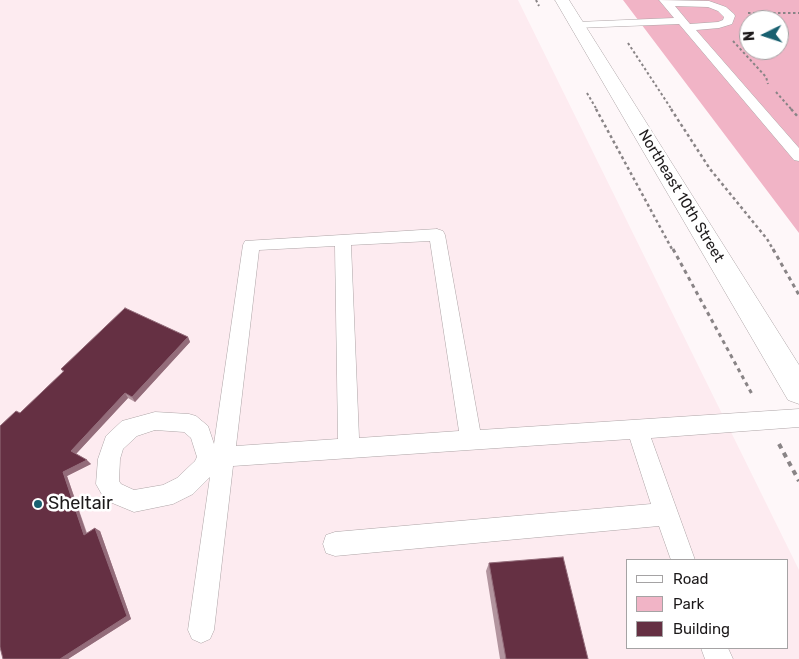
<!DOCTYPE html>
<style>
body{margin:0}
#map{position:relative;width:799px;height:659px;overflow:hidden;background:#fef7f9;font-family:Rubik,sans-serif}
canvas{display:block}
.legend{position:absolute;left:626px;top:559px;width:162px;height:90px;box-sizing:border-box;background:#fff;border:1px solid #a5a3a4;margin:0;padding:6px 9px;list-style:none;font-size:15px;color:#1d1a1b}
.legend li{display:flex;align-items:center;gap:10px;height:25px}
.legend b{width:25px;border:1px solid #a5a3a4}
.north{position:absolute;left:739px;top:10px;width:50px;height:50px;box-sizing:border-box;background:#fff;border:1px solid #a5a3a4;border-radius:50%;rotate:266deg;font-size:14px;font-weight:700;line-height:20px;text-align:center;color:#1d1a1b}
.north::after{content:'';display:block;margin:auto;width:18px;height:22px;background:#186070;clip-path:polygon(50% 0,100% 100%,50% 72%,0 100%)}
</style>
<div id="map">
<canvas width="799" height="659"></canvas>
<ul class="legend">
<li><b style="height:6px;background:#fff"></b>Road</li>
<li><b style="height:14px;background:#f1b4c6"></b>Park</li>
<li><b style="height:14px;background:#653043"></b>Building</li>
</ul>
<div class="north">N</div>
</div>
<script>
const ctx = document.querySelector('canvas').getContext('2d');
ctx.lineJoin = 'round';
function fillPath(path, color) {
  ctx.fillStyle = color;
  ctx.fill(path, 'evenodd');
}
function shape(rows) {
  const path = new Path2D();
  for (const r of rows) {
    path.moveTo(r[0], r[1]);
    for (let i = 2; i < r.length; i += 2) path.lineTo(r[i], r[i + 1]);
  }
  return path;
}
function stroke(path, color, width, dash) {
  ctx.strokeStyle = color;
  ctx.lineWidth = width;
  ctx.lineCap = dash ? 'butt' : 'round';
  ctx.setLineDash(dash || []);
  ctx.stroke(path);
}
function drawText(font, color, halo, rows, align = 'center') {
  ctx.font = font + ' Rubik,sans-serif';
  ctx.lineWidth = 5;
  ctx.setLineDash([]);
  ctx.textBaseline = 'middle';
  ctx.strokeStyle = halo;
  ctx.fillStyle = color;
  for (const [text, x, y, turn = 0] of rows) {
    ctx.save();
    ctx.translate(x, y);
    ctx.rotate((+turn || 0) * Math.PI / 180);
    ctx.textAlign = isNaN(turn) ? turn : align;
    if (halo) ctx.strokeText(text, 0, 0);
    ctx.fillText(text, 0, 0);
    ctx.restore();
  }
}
const built = shape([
 [0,0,518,0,799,570,799,659,0,659],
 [628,560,788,560,788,648,628,648]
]);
const green = shape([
 [623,0,799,0,799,233],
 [749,20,779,20,779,50,749,50]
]);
const pathFar3 = shape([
 [536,0,539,6],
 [748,13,799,13],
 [733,41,766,77,768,84],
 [628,43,672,110],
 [776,92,792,110],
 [587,93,597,110]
]);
const pathFar2 = shape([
 [596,109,673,251],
 [671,109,710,169,767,239,774,251],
 [791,109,799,118]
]);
const pathFar1 = shape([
 [673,249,753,396],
 [773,249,799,295]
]);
const path = shape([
 [779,444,799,481]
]);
const service = shape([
 [659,0,709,1,726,7,734,14,735,16,732,24,719,28,696,30,799,148,799,161,794,160,679,24,577,28,572,25,577,22,674,18,659,0],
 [675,6,708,7,718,11,724,17,723,20,718,22,690,24,675,6],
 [437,229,443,231,445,235,480,430,799,409,799,427,651,438,695,560,671,560,659,526,335,556,326,553,323,544,326,535,335,532,651,504,630,439,233,466,214,630,210,639,201,643,192,639,188,630,210,477,193,494,173,504,134,512,105,500,96,484,98,459,106,436,122,421,155,412,189,414,196,416,208,426,214,444,243,245,245,241,437,229],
 [430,241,459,431,359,438,351,245,430,241],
 [335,246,338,439,236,446,259,250,335,246],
 [155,430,184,432,191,438,197,457,195,461,177,478,163,485,134,490,121,484,119,481,120,459,123,449,137,436,155,430],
 [701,648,728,648,733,659,705,659,701,648]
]);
const tertiary = shape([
 [555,0,569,0,799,365,799,404,788,400,555,0]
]);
const wall = shape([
 [188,337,190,342,135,402,128,398,76,454,91,464,67,476,87,533,100,531,131,619,68,659,3,659,20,413,63,372,61,369],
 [489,563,588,659,500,659,486,571]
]);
const shadedWall = shape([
 [188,337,190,342,135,402,132,397],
 [125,393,128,398,75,455,71,451],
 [87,460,91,464,67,476,88,538,84,535,63,472],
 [95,528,100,531,131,619,68,659,60,659]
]);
const building = shape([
 [125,308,188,337,132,397,125,393,71,451,87,460,63,472,84,535,95,528,127,616,60,659,3,659,0,647,0,426,16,411,20,413,64,371,61,369,125,308],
 [563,557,588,659,506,659,489,563,563,557]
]);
const markers = [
 [38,504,5,"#186070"]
];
const streetNames = [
 ["Northeast 10th Street",681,196,59]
];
const nearPoinames = [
 ["Sheltair",48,504]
];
fillPath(built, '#fdebf0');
fillPath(green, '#f1b4c6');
stroke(service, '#aea5a7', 1);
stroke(tertiary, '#aea5a7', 1);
stroke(pathFar3, '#898486', 2, [2.5, 2.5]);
stroke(pathFar2, '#898486', 2.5, [3, 3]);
stroke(pathFar1, '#898486', 3, [4, 4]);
stroke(path, '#898486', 4, [5, 5]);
fillPath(service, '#fff');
fillPath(tertiary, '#fff');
fillPath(wall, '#b2949e');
fillPath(shadedWall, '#936c7a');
fillPath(building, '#653043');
stroke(building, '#936c7a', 1);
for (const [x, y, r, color] of markers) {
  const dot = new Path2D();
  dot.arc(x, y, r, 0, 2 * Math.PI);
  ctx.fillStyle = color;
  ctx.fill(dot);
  stroke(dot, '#fff', 2);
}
drawText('15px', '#1d1a1b', '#fff', streetNames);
drawText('18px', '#1d1a1b', '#fff', nearPoinames, 'left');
</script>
